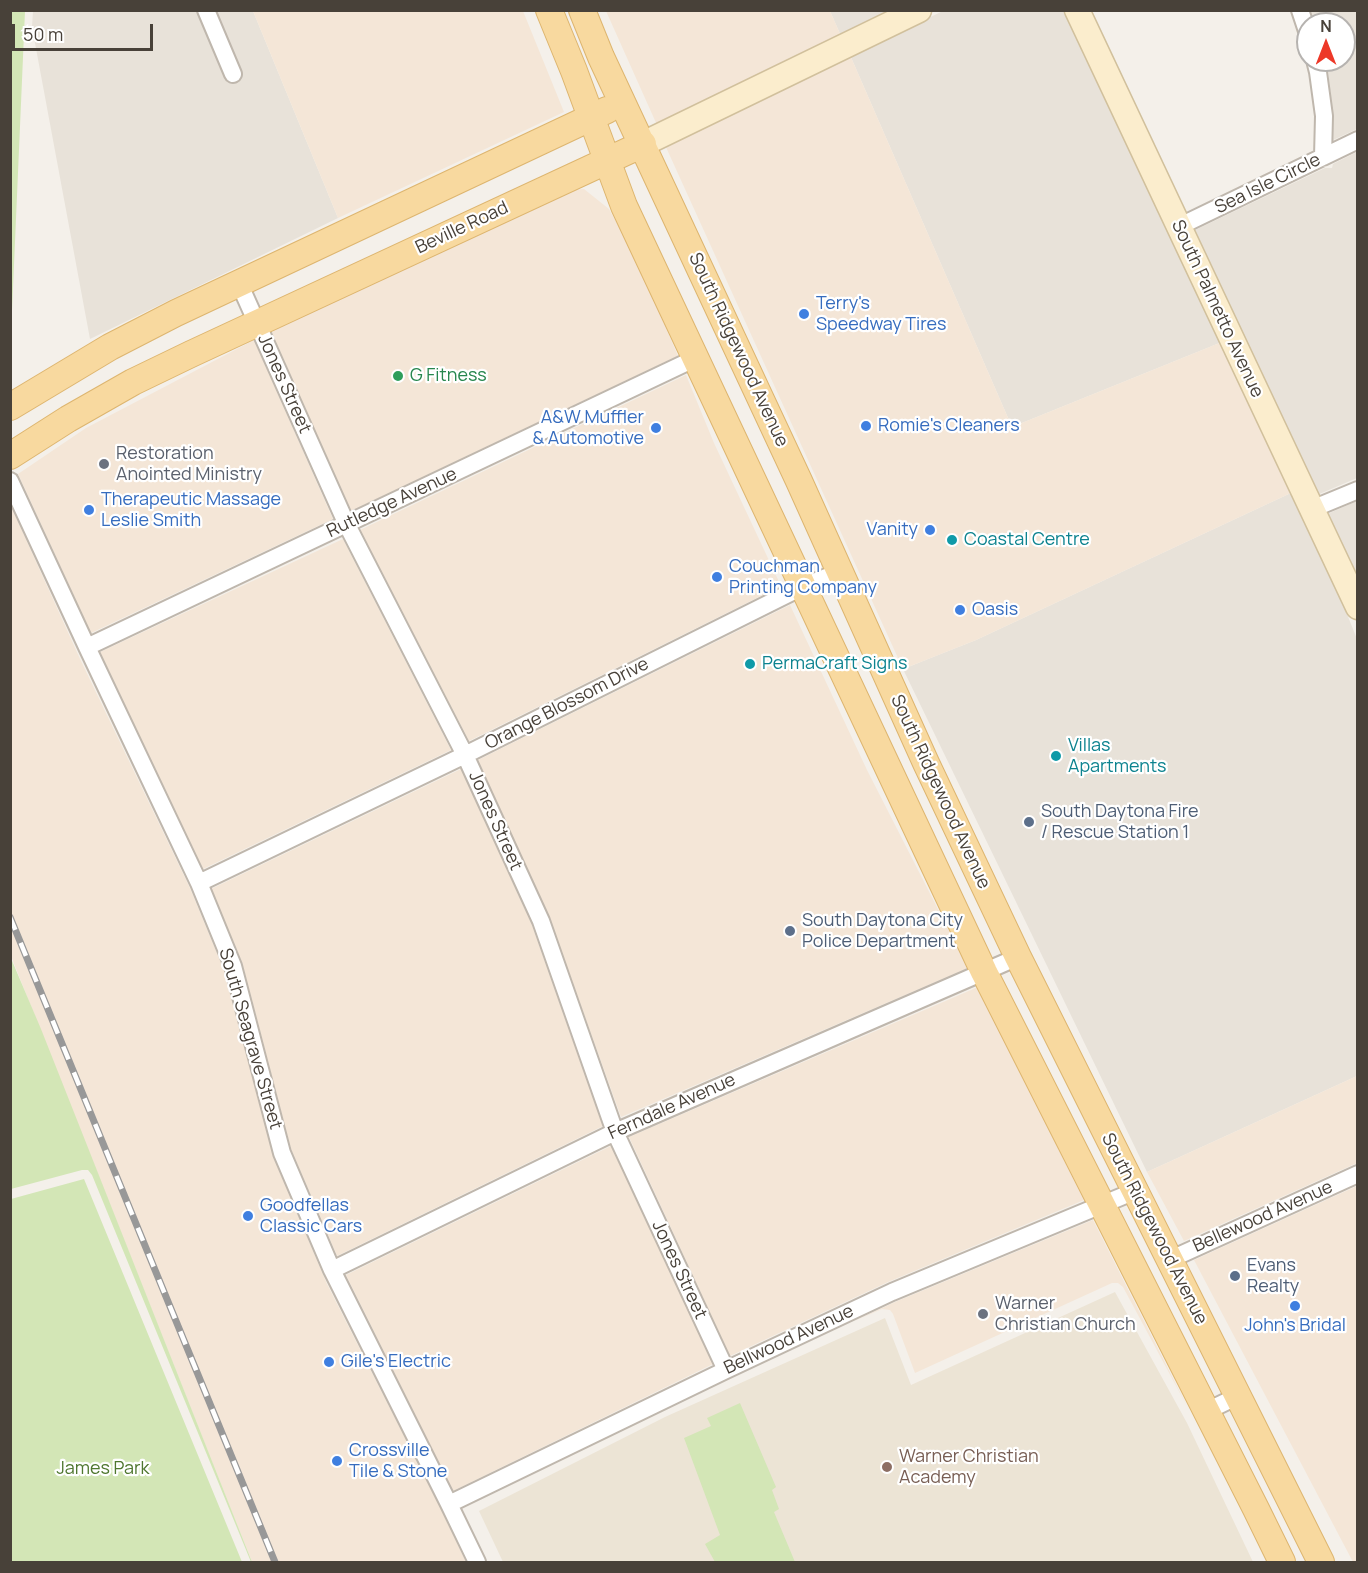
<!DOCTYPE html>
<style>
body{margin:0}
#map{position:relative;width:1368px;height:1573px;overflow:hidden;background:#f4f0ea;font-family:Manrope,sans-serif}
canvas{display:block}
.frame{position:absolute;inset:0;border:12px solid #484139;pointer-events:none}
.north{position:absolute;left:1296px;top:12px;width:60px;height:60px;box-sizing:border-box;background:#fff;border:2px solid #b6b3b0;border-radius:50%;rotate:0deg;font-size:16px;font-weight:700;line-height:24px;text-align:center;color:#484139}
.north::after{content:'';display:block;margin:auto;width:21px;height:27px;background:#ed3828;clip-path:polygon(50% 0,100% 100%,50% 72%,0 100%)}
.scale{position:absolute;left:12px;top:24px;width:141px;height:27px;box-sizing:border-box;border:3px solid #484139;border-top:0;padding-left:8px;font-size:18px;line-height:21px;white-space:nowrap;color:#484139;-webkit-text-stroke:4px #fff;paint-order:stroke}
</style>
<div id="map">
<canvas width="1368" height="1573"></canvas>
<div class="frame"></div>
<div class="north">N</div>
<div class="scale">50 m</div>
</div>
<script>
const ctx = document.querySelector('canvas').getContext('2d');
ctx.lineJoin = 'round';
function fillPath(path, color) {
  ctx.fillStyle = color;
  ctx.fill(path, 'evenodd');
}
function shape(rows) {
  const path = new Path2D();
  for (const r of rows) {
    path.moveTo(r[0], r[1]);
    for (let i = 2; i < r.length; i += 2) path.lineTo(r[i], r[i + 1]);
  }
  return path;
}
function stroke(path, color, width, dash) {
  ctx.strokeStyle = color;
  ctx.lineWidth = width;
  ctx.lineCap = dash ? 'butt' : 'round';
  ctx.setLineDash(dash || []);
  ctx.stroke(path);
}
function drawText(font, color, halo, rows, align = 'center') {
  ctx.font = font + ' Manrope,sans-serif';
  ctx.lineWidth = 4.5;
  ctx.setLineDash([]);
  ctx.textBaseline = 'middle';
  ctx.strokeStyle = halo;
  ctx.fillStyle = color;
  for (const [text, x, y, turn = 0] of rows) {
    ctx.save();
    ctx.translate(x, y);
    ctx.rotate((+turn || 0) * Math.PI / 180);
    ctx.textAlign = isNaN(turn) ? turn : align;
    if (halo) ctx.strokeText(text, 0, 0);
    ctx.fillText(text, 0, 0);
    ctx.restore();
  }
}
const residential = shape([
 [33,11,253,11,338,218,90,339,32,27],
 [830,11,894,11,841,36],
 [943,11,1066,11,1222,342,1012,427,850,55],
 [1310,11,1357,11,1357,129,1333,140,1333,116,1328,71,1325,60,1344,60,1344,24,1315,24],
 [1357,152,1357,478,1317,495,1191,232,1325,168,1332,168,1333,164],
 [1293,492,1330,572,1357,639,1357,1076,1147,1172,903,669,976,640],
 [1357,501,1357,583,1325,515]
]);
const commercial = shape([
 [253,11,523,11,564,112,338,218],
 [606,11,830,11,841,36,657,125],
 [850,55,1012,427,1222,342,1293,492,976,640,903,669,665,145],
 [584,189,609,209,635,256,678,356,351,511,271,331,567,190],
 [254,340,333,519,91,633,18,474,86,428],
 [686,375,714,443,781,586,469,741,360,530],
 [10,504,81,661,190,888,224,970,273,1156,327,1284,441,1509,466,1562,252,1562,11,956],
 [343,539,451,750,203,869,100,652],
 [790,605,867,770,968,968,621,1117,549,917,478,760],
 [461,769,532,925,603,1126,337,1256,291,1149,242,962,211,889],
 [978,987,1084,1200,888,1282,730,1356,629,1137],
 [1357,1076,1357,1163,1184,1241,1147,1172],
 [611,1146,713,1364,453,1491,346,1275],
 [1357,1186,1358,1562,1353,1562,1194,1260],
 [1093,1220,1189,1410,1123,1287,1118,1283,1112,1283,915,1373,893,1314,890,1310,882,1309,852,1322,895,1302]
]);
const education = shape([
 [1115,1292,1187,1423,1253,1562,503,1562,479,1511,665,1417,885,1318,911,1385]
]);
const green = shape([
 [25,11,11,334,10,11],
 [10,956,41,1029,252,1562,251,1562,92,1175,88,1170,82,1170,11,1189],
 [84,1179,242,1562,11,1562,11,1199],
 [740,1403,776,1487,772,1490,779,1509,774,1512,795,1562,715,1562,705,1544,720,1535,684,1438,711,1426,707,1418]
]);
const street = shape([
 [206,10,233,74],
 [1300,10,1308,34],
 [1315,60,1318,72,1324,116,1323,157],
 [1178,227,1358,140],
 [239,283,347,525,465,755,541,921,615,1132,726,1370],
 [10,481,87,647,199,883,233,966,282,1153,332,1270,449,1504,477,1562],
 [1312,509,1358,490],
 [87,647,696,358],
 [199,883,465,755,802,587,839,572],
 [1169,1260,1358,1174],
 [332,1270,615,1132,1018,957],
 [1207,1411,1238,1396],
 [449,1504,726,1370,892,1292,1135,1191]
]);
const secondary = shape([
 [1077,10,1358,607],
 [643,144,919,10]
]);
const primary = shape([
 [549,10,574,71,624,206,984,972,1256,1509,1282,1562],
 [582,10,601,57,799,481,926,763,1018,957,1321,1562],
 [10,407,110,347,176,313,607,110],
 [10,456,68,419,133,382,191,354,643,144]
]);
const rail = shape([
 [10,917,275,1562]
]);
const markers = [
 [804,314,6,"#3f7fe0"],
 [398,376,6,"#2e9e5b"],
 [866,426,6,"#3f7fe0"],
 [656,428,6,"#3f7fe0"],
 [104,464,6,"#6b7280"],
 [89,510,6,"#3f7fe0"],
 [930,530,6,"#3f7fe0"],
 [952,540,6,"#0f9aa8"],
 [717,577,6,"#3f7fe0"],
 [960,610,6,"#3f7fe0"],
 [750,664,6,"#0f9aa8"],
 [1056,756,6,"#0f9aa8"],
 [1029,822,6,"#5c6f8a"],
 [790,931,6,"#5c6f8a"],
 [248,1216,6,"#3f7fe0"],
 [1235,1276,6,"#5c6f8a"],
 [1295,1306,6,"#3f7fe0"],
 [983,1314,6,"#6b7280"],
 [329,1362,6,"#3f7fe0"],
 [337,1461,6,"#3f7fe0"],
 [887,1467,6,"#8d6e63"]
];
const streetNames = [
 ["Sea Isle Circle",1268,184,-26],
 ["Beville Road",462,228,-25],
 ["South Palmetto Avenue",1217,309,65],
 ["South Ridgewood Avenue",738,350,65],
 ["Jones Street",284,384,66],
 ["Rutledge Avenue",392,503,-25],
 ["Orange Blossom Drive",567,704,-27],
 ["South Ridgewood Avenue",940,792,65],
 ["Jones Street",495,821,66],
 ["South Seagrave Street",250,1039,74],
 ["Ferndale Avenue",672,1107,-24],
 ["Bellewood Avenue",1263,1217,-24],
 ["South Ridgewood Avenue",1154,1229,63],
 ["Jones Street",679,1270,65],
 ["Bellwood Avenue",789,1340,-25]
];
const shopNames = [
 ["Terry's",816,304],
 ["Speedway Tires",816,325],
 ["A&W Muffler",644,418,"right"],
 ["& Automotive",644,439,"right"],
 ["Romie's Cleaners",878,426],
 ["Therapeutic Massage",101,500],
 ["Leslie Smith",101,521],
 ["Vanity",918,530,"right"],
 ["Couchman",729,567],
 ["Printing Company",729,588],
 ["Oasis",972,610],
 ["Goodfellas",260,1206],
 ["Classic Cars",260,1227],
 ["John's Bridal",1295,1326,"center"],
 ["Gile's Electric",341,1362],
 ["Crossville",349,1451],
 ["Tile & Stone",349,1472]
];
const leisureNames = [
 ["G Fitness",410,376]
];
const worshipNames = [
 ["Restoration",116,454],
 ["Anointed Ministry",116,475],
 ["Warner",995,1304],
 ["Christian Church",995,1325]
];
const cultureNames = [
 ["Coastal Centre",964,540],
 ["PermaCraft Signs",762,664],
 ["Villas",1068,746],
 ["Apartments",1068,767]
];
const serviceNames = [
 ["South Daytona Fire",1041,812],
 ["/ Rescue Station 1",1041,833],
 ["South Daytona City",802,921],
 ["Police Department",802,942],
 ["Evans",1247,1266],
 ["Realty",1247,1287]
];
const educationNames = [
 ["Warner Christian",899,1457],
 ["Academy",899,1478]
];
const parkNames = [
 ["James Park",103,1469]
];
fillPath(residential, '#e8e2d9');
fillPath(commercial, '#f4e6d7');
fillPath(education, '#ece4d5');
fillPath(green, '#d3e6b6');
stroke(street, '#bfb7ad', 20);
stroke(secondary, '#d1c09c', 27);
stroke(primary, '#ddb56f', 28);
stroke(street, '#fff', 16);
stroke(secondary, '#fbedcd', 24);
stroke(primary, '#f8d99f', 26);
stroke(rail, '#989898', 7);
stroke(rail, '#fff', 4.5, [14]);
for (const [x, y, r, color] of markers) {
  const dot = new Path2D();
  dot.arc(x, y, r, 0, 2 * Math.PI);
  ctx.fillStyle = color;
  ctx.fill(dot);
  stroke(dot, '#fff', 2);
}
drawText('18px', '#484139', '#fff', streetNames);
drawText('18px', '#366cbe', '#fff', shopNames, 'left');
drawText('18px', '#27864d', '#fff', leisureNames, 'left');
drawText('18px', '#5b616d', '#fff', worshipNames, 'left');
drawText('18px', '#0d838f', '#fff', cultureNames, 'left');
drawText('18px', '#4e5e75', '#fff', serviceNames, 'left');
drawText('18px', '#785e54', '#fff', educationNames, 'left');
drawText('18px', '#4f772f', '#fff', parkNames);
</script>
